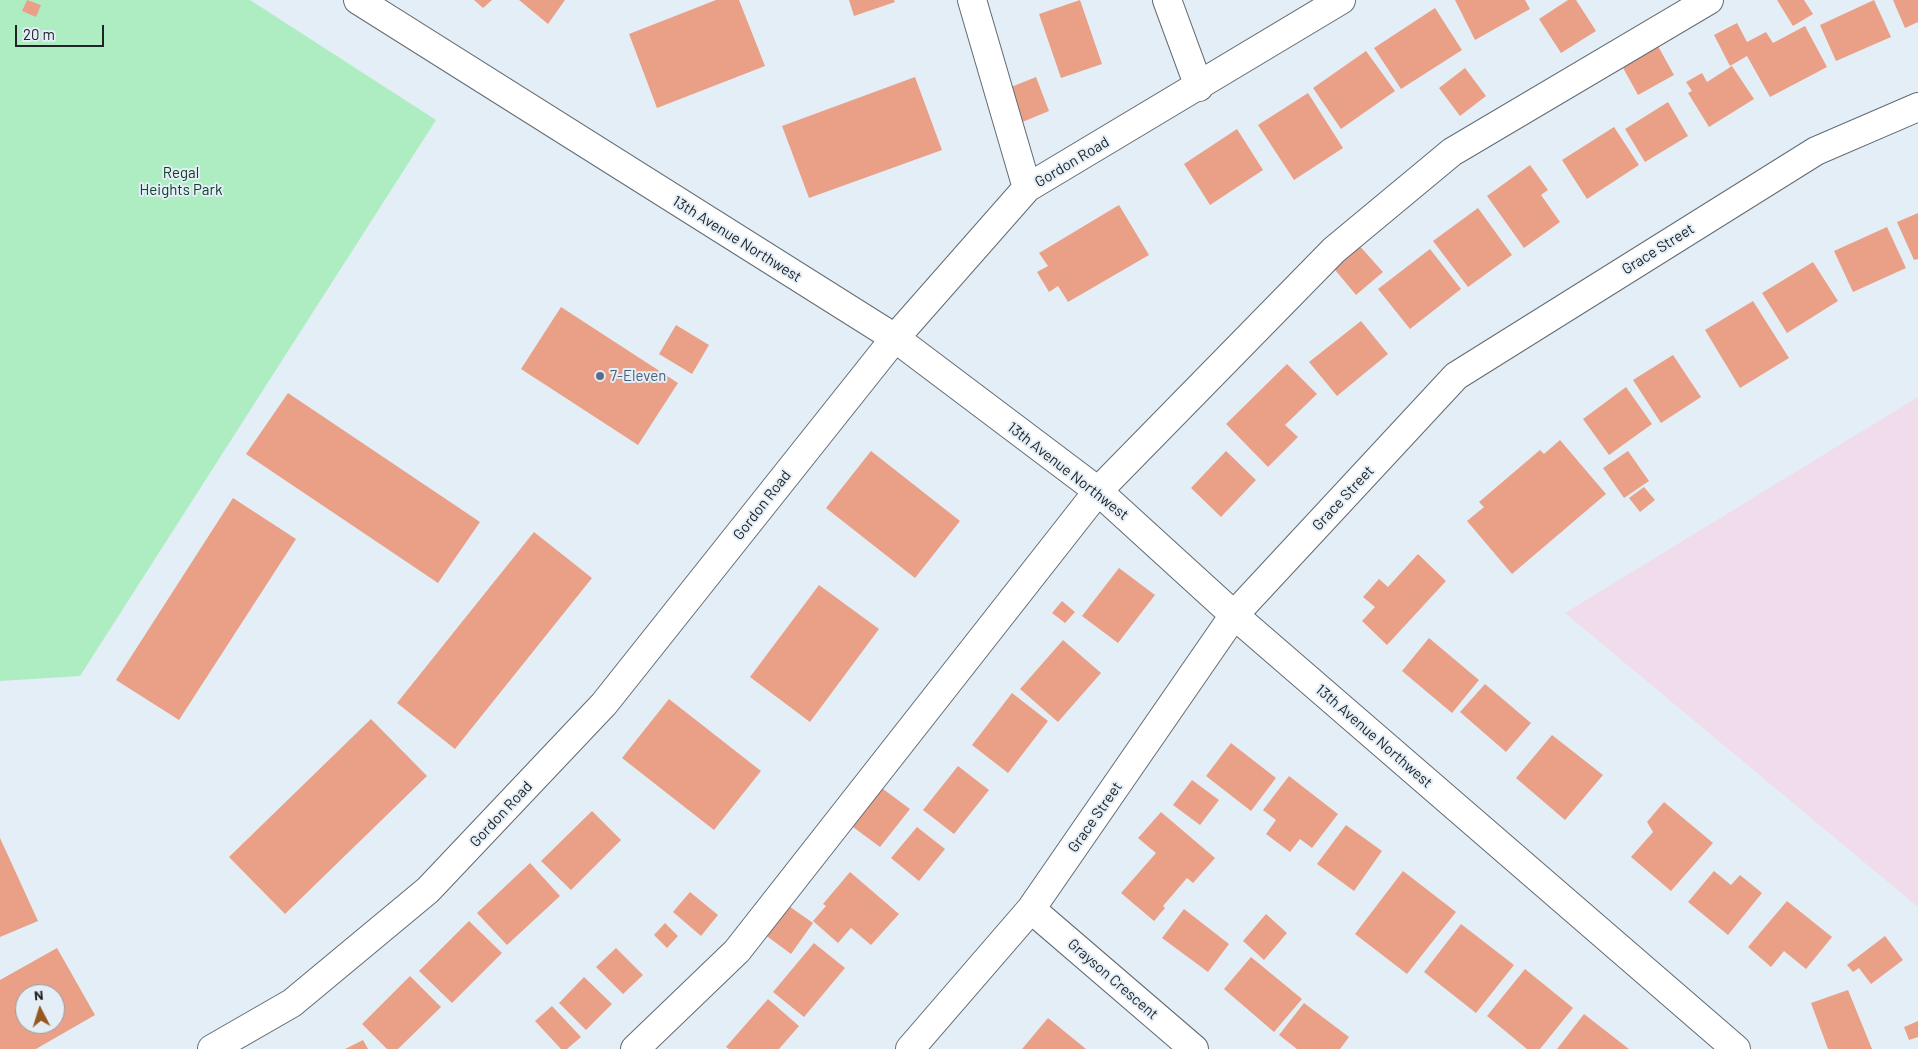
<!DOCTYPE html>
<style>
body{margin:0}
#map{position:relative;width:1918px;height:1049px;overflow:hidden;background:#e4eef7;font-family:Barlow,sans-serif}
canvas{display:block}
.north{position:absolute;left:15px;top:984px;width:50px;height:50px;box-sizing:border-box;background:#e4eef7;border:1px solid #969da4;border-radius:50%;rotate:355deg;font-size:14px;font-weight:700;line-height:20px;text-align:center;color:#202427}
.north::after{content:'';display:block;margin:auto;width:18px;height:22px;background:#97581f;clip-path:polygon(50% 0,100% 100%,50% 72%,0 100%)}
.scale{position:absolute;left:15px;top:25px;width:89px;height:22px;box-sizing:border-box;border:2px solid #202427;border-top:0;padding-left:6px;font-size:15px;line-height:18px;white-space:nowrap;color:#202427;-webkit-text-stroke:4px #e4eef7;paint-order:stroke}
</style>
<div id="map">
<canvas width="1918" height="1049"></canvas>
<div class="north">N</div>
<div class="scale">20 m</div>
</div>
<script>
const ctx = document.querySelector('canvas').getContext('2d');
ctx.lineJoin = 'round';
function fillPath(path, color) {
  ctx.fillStyle = color;
  ctx.fill(path, 'evenodd');
}
function shape(rows) {
  const path = new Path2D();
  for (const r of rows) {
    path.moveTo(r[0], r[1]);
    for (let i = 2; i < r.length; i += 2) path.lineTo(r[i], r[i + 1]);
  }
  return path;
}
function stroke(path, color, width, dash) {
  ctx.strokeStyle = color;
  ctx.lineWidth = width;
  ctx.lineCap = dash ? 'butt' : 'round';
  ctx.setLineDash(dash || []);
  ctx.stroke(path);
}
function drawText(font, color, halo, rows, align = 'center') {
  ctx.font = font + ' Barlow,sans-serif';
  ctx.lineWidth = 4;
  ctx.setLineDash([]);
  ctx.textBaseline = 'middle';
  ctx.strokeStyle = halo;
  ctx.fillStyle = color;
  for (const [text, x, y, turn = 0] of rows) {
    ctx.save();
    ctx.translate(x, y);
    ctx.rotate((+turn || 0) * Math.PI / 180);
    ctx.textAlign = isNaN(turn) ? turn : align;
    if (halo) ctx.strokeText(text, 0, 0);
    ctx.fillText(text, 0, 0);
    ctx.restore();
  }
}
const education = shape([
 [1918,397,1918,907,1565,613]
]);
const green = shape([
 [0,0,250,0,436,120,80,676,0,681]
]);
const building = shape([
 [27,0,41,5,36,17,22,11],
 [474,0,492,0,483,8],
 [519,0,565,0,548,24],
 [716,0,739,0,765,66,657,108,629,34],
 [849,0,894,0,895,2,854,16],
 [1080,0,1102,64,1061,78,1039,14],
 [1455,0,1525,0,1530,9,1475,40],
 [1568,0,1576,0,1596,31,1561,53,1539,19],
 [1777,0,1804,0,1813,14,1793,26],
 [1874,0,1891,37,1836,61,1820,25],
 [1893,0,1918,0,1918,22,1905,28],
 [1435,8,1462,50,1401,89,1374,48],
 [1737,23,1747,42,1766,32,1773,43,1805,26,1827,67,1770,97,1747,56,1730,66,1714,35],
 [1658,46,1674,75,1638,95,1622,66],
 [1366,51,1395,91,1341,129,1313,88],
 [1732,66,1754,99,1709,127,1688,93,1692,91,1686,82,1702,73,1707,82],
 [1465,68,1486,96,1460,116,1439,88],
 [915,77,942,150,809,198,782,126],
 [1036,77,1049,111,1020,123,1006,89],
 [1308,93,1343,148,1294,180,1258,125],
 [1668,102,1688,136,1645,162,1625,129],
 [1614,127,1639,165,1587,199,1562,160],
 [1237,129,1263,170,1210,205,1184,164],
 [1530,165,1548,190,1541,195,1560,222,1524,248,1487,196],
 [1119,205,1149,255,1068,302,1058,286,1049,292,1037,272,1048,266,1039,253],
 [1478,208,1512,255,1468,287,1433,241],
 [1918,213,1918,259,1914,260,1897,222],
 [1887,227,1906,268,1853,292,1834,251],
 [1357,243,1383,272,1356,295,1331,265],
 [1430,249,1461,289,1410,329,1378,289],
 [1813,262,1838,301,1787,333,1762,293],
 [1753,301,1789,358,1740,388,1705,330],
 [561,307,678,383,638,445,521,369],
 [1361,321,1388,354,1337,396,1309,362],
 [676,325,709,345,692,374,659,354],
 [1673,355,1701,397,1661,423,1633,380],
 [1287,364,1317,394,1285,425,1298,437,1268,467,1226,424],
 [1626,387,1652,424,1609,455,1583,419],
 [288,393,480,522,438,583,246,454],
 [1560,440,1606,494,1512,574,1467,521,1484,507,1479,502,1540,450,1544,454],
 [871,451,960,521,915,578,826,508],
 [1226,451,1256,480,1221,517,1191,488],
 [1628,451,1649,481,1624,498,1603,468],
 [1644,487,1655,500,1640,512,1629,498],
 [233,498,296,539,179,720,116,680],
 [534,532,592,578,455,749,397,703],
 [1418,554,1446,581,1387,645,1362,621,1375,607,1363,597,1379,579,1388,587],
 [1119,568,1155,595,1118,643,1082,616],
 [819,585,879,629,810,722,750,677],
 [1062,601,1075,612,1065,623,1052,613],
 [1429,638,1479,680,1452,713,1402,671],
 [1063,640,1101,673,1058,722,1020,689],
 [1485,684,1531,723,1506,752,1460,712],
 [1012,693,1048,721,1008,773,972,745],
 [669,699,761,771,714,830,622,758],
 [371,719,427,776,285,914,229,857],
 [1552,735,1603,775,1565,820,1516,778],
 [1231,743,1276,778,1251,811,1206,776],
 [958,766,989,790,954,834,923,810],
 [1289,776,1338,814,1312,848,1300,839,1290,852,1266,834,1276,820,1263,810],
 [1192,780,1219,800,1200,825,1173,805],
 [879,786,910,809,880,847,849,824],
 [1664,802,1713,843,1671,891,1631,857,1653,832,1647,822],
 [592,811,621,840,571,890,541,861],
 [1161,812,1215,858,1193,883,1187,878,1163,906,1165,908,1154,921,1121,893,1156,853,1138,838],
 [1346,825,1382,851,1354,891,1317,864],
 [917,827,945,849,919,881,891,858],
 [0,838,38,921,0,937],
 [530,863,560,896,507,945,477,913],
 [1403,871,1456,912,1407,974,1355,934],
 [1714,871,1731,885,1740,875,1762,893,1728,935,1688,902],
 [850,872,899,914,871,945,851,928,838,943,813,921,826,906,823,904],
 [690,892,718,915,701,936,673,912],
 [1787,901,1832,937,1806,969,1784,951,1771,967,1748,947],
 [786,904,813,923,791,954,764,934],
 [1184,909,1229,944,1208,972,1162,938],
 [1266,914,1287,933,1264,960,1243,941],
 [469,921,502,953,452,1003,419,971],
 [665,923,678,936,667,948,654,935],
 [1461,924,1514,965,1476,1013,1424,972],
 [1885,936,1903,960,1871,984,1859,968,1853,972,1847,965],
 [814,943,845,968,804,1017,773,992],
 [57,948,95,1015,36,1049,0,1049,0,980],
 [25,994,55,994,55,1024,25,1024],
 [616,948,643,975,623,994,596,967],
 [1251,957,1302,999,1274,1032,1224,989],
 [1525,969,1573,1008,1540,1049,1527,1049,1487,1016],
 [410,976,441,1007,398,1049,387,1049,362,1024],
 [584,977,612,1004,586,1030,559,1003],
 [1848,990,1872,1049,1828,1049,1811,1003],
 [768,999,799,1026,779,1049,729,1049,726,1047],
 [1304,1003,1349,1037,1340,1049,1297,1049,1279,1035],
 [552,1006,581,1037,567,1049,561,1049,535,1021],
 [1584,1014,1629,1049,1557,1049],
 [1048,1018,1086,1049,1022,1049],
 [1918,1021,1918,1037,1909,1040,1904,1027],
 [363,1040,368,1049,345,1049]
]);
const minor = shape([
 [358,0,895,338,1098,491,1234,615,1736,1049],
 [972,0,1027,188],
 [1167,0,1199,87],
 [1031,909,1194,1049],
 [212,1049,292,1003,428,890,604,704,895,338,1027,188,1341,0],
 [635,1049,737,951,1098,491,1334,250,1452,152,1709,0],
 [910,1049,1031,909,1234,615,1456,376,1816,151,1918,107]
]);
const markers = [
 [600,376,5,"#5c6f8a"]
];
const streetNames = [
 ["Gordon Road",1072,162,-31],
 ["13th Avenue Northwest",737,239,32],
 ["Grace Street",1658,249,-32],
 ["13th Avenue Northwest",1068,471,38],
 ["Grace Street",1343,498,-47],
 ["Gordon Road",762,505,-52],
 ["13th Avenue Northwest",1374,736,41],
 ["Gordon Road",501,814,-47],
 ["Grace Street",1095,817,-55],
 ["Grayson Crescent",1113,979,41]
];
const parkNames = [
 ["Regal",181,173],
 ["Heights Park",181,190]
];
const serviceNames = [
 ["7-Eleven",610,376]
];
fillPath(education, '#f0dceb');
fillPath(green, '#aeedc2');
fillPath(building, '#eaa087');
stroke(minor, '#636b73', 30);
stroke(minor, '#fff', 28);
for (const [x, y, r, color] of markers) {
  const dot = new Path2D();
  dot.arc(x, y, r, 0, 2 * Math.PI);
  ctx.fillStyle = color;
  ctx.fill(dot);
  stroke(dot, '#e4eef7', 2);
}
drawText('15px', '#202427', '#e4eef7', streetNames);
drawText('15px', '#0b4124', '#e4eef7', parkNames);
drawText('15px', '#4e5e75', '#e4eef7', serviceNames, 'left');
</script>
